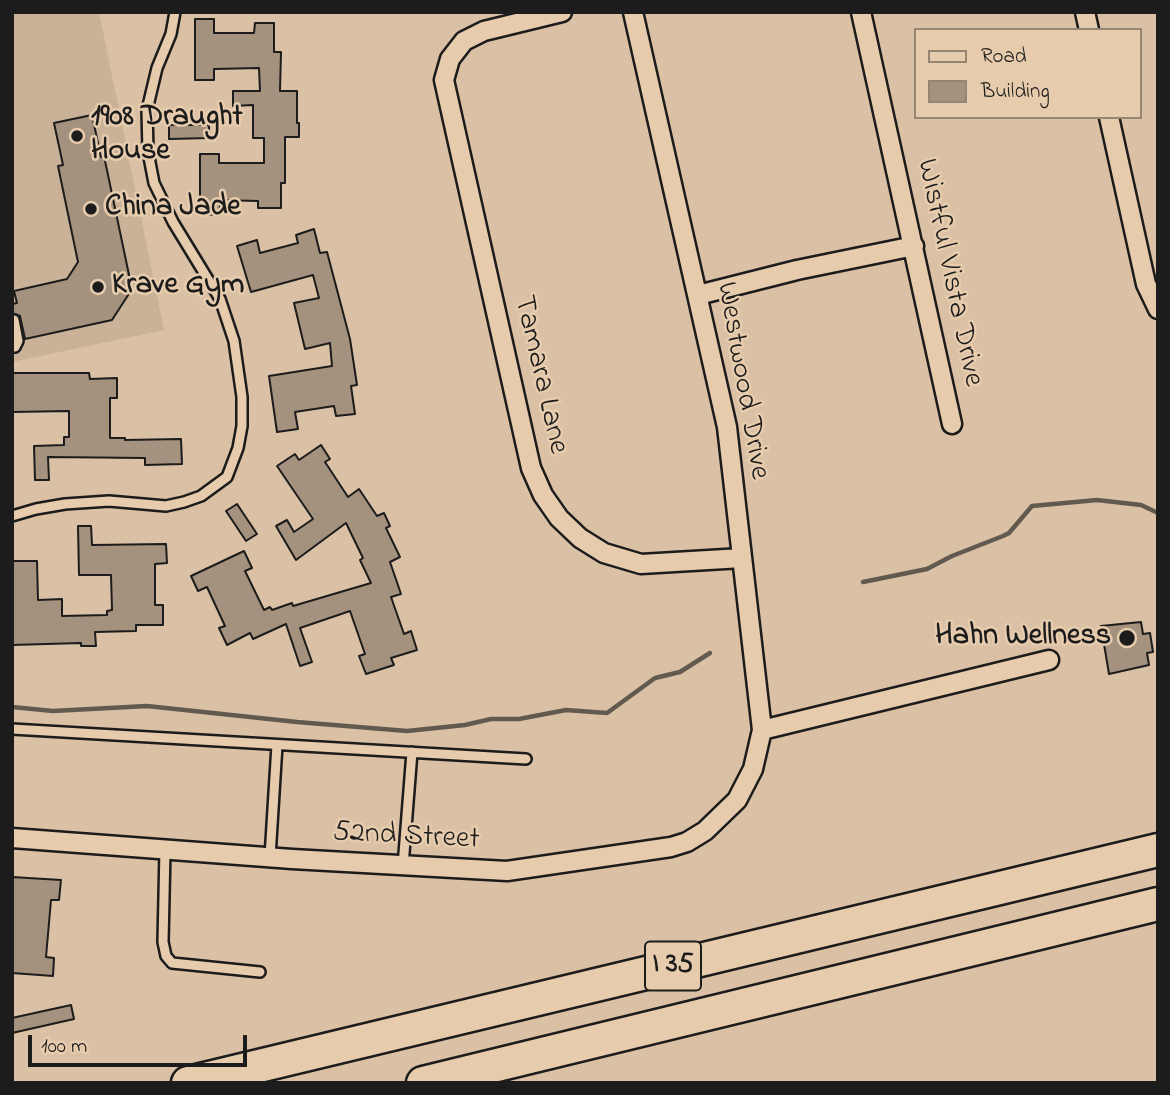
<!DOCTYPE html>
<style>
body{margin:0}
#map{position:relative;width:1170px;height:1095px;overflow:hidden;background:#dac0a4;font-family:"Indie Flower",sans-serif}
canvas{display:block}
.frame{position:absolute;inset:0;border:14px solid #1c1c1c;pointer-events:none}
.legend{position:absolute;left:914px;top:28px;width:228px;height:91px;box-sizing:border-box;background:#e6cbad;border:2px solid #958573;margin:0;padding:9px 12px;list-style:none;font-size:21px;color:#1c1c1c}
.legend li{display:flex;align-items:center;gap:14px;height:35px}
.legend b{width:35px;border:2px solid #958573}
.scale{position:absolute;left:28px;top:1035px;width:219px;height:32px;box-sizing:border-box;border:4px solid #1c1c1c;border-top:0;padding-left:9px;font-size:21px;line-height:24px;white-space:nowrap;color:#1c1c1c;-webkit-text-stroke:5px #e6cbad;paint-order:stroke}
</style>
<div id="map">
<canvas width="1170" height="1095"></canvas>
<div class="frame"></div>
<ul class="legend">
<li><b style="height:9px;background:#e6cbad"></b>Road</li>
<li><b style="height:19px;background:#a5927e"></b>Building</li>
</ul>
<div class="scale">100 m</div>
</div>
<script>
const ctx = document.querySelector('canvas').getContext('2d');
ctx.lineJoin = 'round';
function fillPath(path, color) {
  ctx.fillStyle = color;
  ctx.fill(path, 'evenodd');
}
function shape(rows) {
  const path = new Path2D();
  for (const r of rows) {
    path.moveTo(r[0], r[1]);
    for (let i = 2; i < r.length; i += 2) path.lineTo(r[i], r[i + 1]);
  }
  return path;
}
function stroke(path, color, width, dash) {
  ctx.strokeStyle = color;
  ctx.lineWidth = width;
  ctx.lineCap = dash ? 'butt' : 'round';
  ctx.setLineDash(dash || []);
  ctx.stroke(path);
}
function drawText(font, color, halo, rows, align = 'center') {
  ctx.font = font + ' "Indie Flower",sans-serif';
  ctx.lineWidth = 5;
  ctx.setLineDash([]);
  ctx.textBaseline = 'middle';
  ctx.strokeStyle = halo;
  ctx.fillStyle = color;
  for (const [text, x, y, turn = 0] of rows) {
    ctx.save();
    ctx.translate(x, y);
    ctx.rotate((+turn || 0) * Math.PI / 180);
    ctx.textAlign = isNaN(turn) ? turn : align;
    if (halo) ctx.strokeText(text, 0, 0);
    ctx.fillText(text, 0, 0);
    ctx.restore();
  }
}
const built = shape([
 [12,12,99,12,164,330,12,362]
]);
const stream = shape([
 [863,582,927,569,952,556,1003,536,1009,533,1032,506,1097,500,1141,505,1158,513],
 [12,707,53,711,147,706,297,722,407,731,465,725,491,719,519,719,566,710,607,713,655,678,680,672,710,653]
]);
const building = shape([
 [195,19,214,19,214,33,254,33,255,23,274,23,274,52,281,52,280,91,297,91,297,123,299,123,299,137,285,137,285,183,281,183,281,208,258,208,258,201,220,200,220,215,200,214,200,154,219,154,219,163,264,163,264,138,253,138,253,105,233,106,233,91,260,91,259,68,214,69,214,80,195,80,195,19],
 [92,115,101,157,104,156,132,289,112,320,25,339,20,316,12,313,12,304,17,303,14,291,67,279,78,262,58,166,63,165,54,123,92,115],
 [169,125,209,125,209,138,169,139,169,125],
 [314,229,320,253,327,252,350,339,357,385,351,386,355,414,336,416,334,406,295,412,298,429,277,432,269,376,332,366,330,343,305,349,294,303,319,298,313,275,251,292,237,246,257,240,260,253,298,243,296,235,314,229],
 [12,373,89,373,90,379,117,378,117,398,110,398,110,438,125,438,125,440,181,439,182,464,145,465,145,458,48,457,49,480,35,480,34,446,64,445,64,437,69,437,69,411,12,412,12,373],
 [321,445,330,459,325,462,348,497,359,489,377,516,384,513,390,526,386,528,400,557,390,562,401,594,391,597,404,634,411,631,417,650,391,658,394,665,366,674,359,656,365,654,350,611,300,628,312,662,300,666,286,624,253,639,250,633,227,645,219,628,225,626,207,587,198,591,191,576,244,551,252,568,245,571,264,610,270,607,272,610,292,603,293,606,371,583,360,560,363,558,346,523,296,560,276,526,287,520,294,532,313,519,277,466,295,454,299,460,321,445],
 [237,504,257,534,246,541,226,511,237,504],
 [78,526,91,526,92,545,166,544,167,563,155,564,155,605,163,605,163,625,136,625,136,631,95,632,96,646,81,646,81,643,12,645,12,561,37,561,38,600,62,599,62,616,107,615,107,611,112,610,111,575,79,575,78,526],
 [1141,622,1143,634,1150,633,1153,652,1147,653,1149,665,1109,674,1101,626,1141,622],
 [12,877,61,880,59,900,51,900,46,957,54,958,53,976,12,973,12,877],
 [71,1005,74,1019,12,1033,12,1018,71,1005]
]);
const service = shape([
 [14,320,18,341,15,347],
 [12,516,36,509,65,504,109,501,166,506,184,502,201,496,227,477,238,448,242,426,242,397,234,341,220,299,173,222,154,183,148,152,147,110,157,68,171,34,175,12],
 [12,729,526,759],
 [165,850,163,942,166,956,172,963,260,972],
 [270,857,277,745],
 [403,866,412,752]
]);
const minor = shape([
 [562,12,484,31,464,41,450,59,444,80,531,468,543,495,559,518,580,538,604,553,641,564,742,558],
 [861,12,952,424],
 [1085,12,1089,30],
 [1109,117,1146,284,1158,309],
 [698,295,797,270,914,246],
 [762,730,1049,660],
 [12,838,292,859,507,871,671,847,687,842,705,831,737,800,753,769,762,730,727,427,633,12]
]);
const motorway = shape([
 [188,1083,1158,850],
 [423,1083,1158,904]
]);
const markers = [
 [77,136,7,"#1c1c1c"],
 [91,209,7,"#1c1c1c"],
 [98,287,7,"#1c1c1c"],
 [1127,638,9,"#1c1c1c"]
];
const shields = [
 [673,966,56]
];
const shieldNames = [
 ["I 35",673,966]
];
const poiNames = [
 ["1908 Draught",91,119],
 ["House",91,153],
 ["China Jade",105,209],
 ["Krave Gym",112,287],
 ["Hahn Wellness",1111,638,"right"]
];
const streetNames = [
 ["Wistful Vista Drive",948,273,78],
 ["Tamara Lane",539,375,77],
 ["Westwood Drive",741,381,80],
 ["52nd Street",406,838,3]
];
fillPath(built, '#cab299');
stroke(stream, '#62594f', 4.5);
fillPath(building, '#a5927e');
stroke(building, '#1c1c1c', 2);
stroke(service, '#1c1c1c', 14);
stroke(minor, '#1c1c1c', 23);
stroke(motorway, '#1c1c1c', 37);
stroke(service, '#e6cbad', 9);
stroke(minor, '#e6cbad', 18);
stroke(motorway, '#e6cbad', 32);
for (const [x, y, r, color] of markers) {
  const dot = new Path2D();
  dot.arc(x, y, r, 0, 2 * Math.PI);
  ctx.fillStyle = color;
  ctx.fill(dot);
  stroke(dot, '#e6cbad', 2.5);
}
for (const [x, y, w] of shields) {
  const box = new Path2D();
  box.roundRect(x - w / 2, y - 24.5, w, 49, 5);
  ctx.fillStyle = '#e6cbad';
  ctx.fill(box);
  stroke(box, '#1c1c1c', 2);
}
drawText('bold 28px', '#1c1c1c', null, shieldNames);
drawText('bold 30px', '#1c1c1c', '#e6cbad', poiNames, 'left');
drawText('30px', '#1c1c1c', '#e6cbad', streetNames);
</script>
